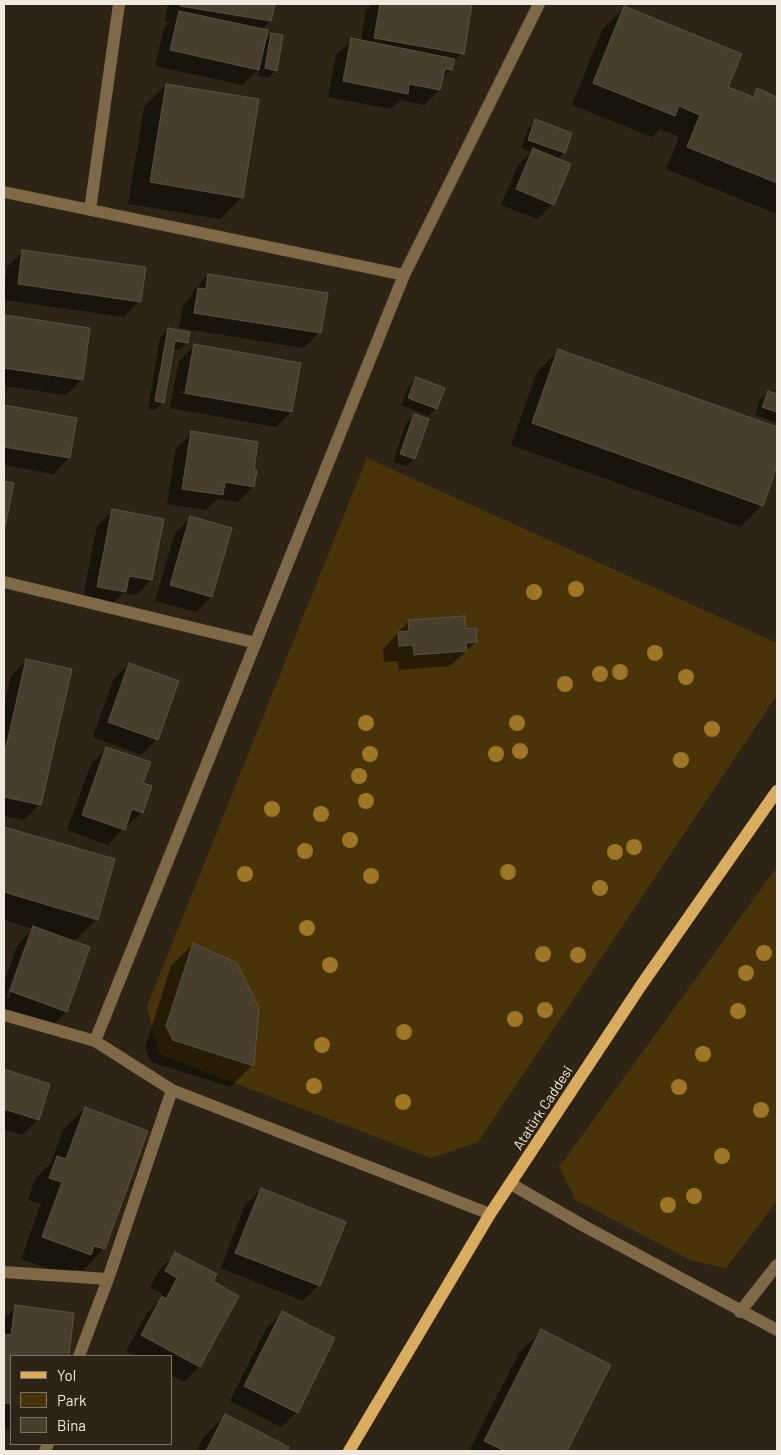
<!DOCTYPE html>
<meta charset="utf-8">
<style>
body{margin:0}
#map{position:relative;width:781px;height:1455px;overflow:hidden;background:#2e2416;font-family:Barlow,sans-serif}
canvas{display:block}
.frame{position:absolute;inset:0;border:5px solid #efe9e0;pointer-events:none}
.legend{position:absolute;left:10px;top:1355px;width:162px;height:90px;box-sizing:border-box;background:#2e2416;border:1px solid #7b7367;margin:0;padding:6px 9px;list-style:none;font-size:15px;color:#efe9e0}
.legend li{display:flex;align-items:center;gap:10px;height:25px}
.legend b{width:25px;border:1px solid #7b7367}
</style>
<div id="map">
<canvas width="781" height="1455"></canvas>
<div class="frame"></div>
<ul class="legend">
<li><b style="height:6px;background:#d9ac60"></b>Yol</li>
<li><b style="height:14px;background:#49340a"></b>Park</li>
<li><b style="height:14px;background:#473e2e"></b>Bina</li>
</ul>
</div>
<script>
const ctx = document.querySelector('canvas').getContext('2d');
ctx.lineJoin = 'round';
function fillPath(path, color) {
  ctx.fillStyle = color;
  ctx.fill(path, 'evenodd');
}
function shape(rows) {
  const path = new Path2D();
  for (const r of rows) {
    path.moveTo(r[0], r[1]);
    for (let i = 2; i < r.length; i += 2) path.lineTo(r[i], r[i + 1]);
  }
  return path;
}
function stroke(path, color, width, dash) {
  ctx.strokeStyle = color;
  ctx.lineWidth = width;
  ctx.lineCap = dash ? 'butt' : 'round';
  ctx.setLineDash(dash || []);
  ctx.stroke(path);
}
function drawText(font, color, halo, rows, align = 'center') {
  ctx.font = font + ' Barlow,sans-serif';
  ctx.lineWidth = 5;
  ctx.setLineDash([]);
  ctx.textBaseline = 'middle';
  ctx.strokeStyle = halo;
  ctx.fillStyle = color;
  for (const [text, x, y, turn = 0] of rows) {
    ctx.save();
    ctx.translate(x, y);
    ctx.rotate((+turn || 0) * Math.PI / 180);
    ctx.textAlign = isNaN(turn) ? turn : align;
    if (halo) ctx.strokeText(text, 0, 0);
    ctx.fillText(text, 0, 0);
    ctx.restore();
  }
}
const green = shape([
 [367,458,777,643,777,695,478,1142,431,1158,159,1054,147,1006],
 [777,867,777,1201,726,1268,692,1261,576,1200,559,1167]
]);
const shadow = shape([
 [168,4,273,4,270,21,261,30,264,41,271,34,276,70,268,78,258,76,259,69,242,85,155,66,164,28,170,22,165,21],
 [373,4,471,4,462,53,453,63,451,69,442,79,439,90,424,105,400,100,391,109,328,97,336,55,352,40,361,42,366,10],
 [624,8,727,88,750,97,757,90,777,98,777,214,666,169,679,137,660,129,652,137,572,105,602,30],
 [166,85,242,197,220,219,128,204,144,107],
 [535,121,564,152,557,160,553,204,537,219,501,205,518,165,531,152,521,148,528,129],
 [23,252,139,301,124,317,4,300,7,267],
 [208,275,320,332,304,348,179,328,183,305,192,296,193,291],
 [5,316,81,380,66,395,4,386],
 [168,330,187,342,179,350,173,349,163,402,155,410,148,409,160,337],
 [195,345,291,412,276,427,170,408,179,361],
 [179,391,281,409,281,411,179,393],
 [559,350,777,428,777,462,762,505,740,527,511,445,537,372],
 [416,378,436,408,428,416,401,405,409,386],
 [768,392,777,395,777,423,755,415,760,400],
 [4,406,76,419,69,458,53,474,4,465],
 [414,416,414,458,406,466,393,462,406,423],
 [192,433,253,471,253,487,238,502,217,499,206,510,167,504,176,448],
 [113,510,151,580,136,595,123,593,109,607,82,602,97,526],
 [191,517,211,597,196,612,155,601,175,533],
 [408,622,464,630,476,642,450,666,399,670,398,661,384,662,383,649],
 [27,660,39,805,24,820,4,816,4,707,11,676],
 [129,664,157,739,141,755,93,737,113,680],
 [107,748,142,784,142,812,126,827,124,827,108,845,67,830,91,764],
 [4,829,114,860,97,919,73,942,66,1012,51,1027,4,1010,4,982,18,944,33,929,4,920],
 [25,945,28,945,9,998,6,997],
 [193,944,252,1065,231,1087,151,1062,145,1048,171,966],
 [4,1070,48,1085,38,1119,22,1135,4,1129],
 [85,1108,147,1131,104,1249,82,1271,75,1269,68,1276,21,1259,41,1204,28,1200,35,1179,51,1163,63,1130],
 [261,1190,319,1285,303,1301,221,1268,245,1205],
 [176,1254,211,1282,199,1367,184,1382,171,1375,171,1356,136,1356,126,1351,147,1313,159,1301,163,1294,150,1287,160,1269],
 [16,1307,73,1314,68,1356,11,1356,11,1429,4,1428,4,1319],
 [282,1313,297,1412,281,1427,230,1401,266,1329],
 [541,1331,610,1365,566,1451,469,1451,519,1353],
 [226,1415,288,1447,286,1451,196,1451,204,1437]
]);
const building = shape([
 [180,4,275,4,271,21,180,6,180,4],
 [380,4,472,4,464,54,374,38,380,4],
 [624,6,742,54,728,87,753,97,757,88,777,97,777,183,687,147,700,115,679,106,675,116,593,83,624,6],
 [179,11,268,30,259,70,170,50,179,11],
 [271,33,283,35,277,71,265,68,271,33],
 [351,38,455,59,452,70,445,69,440,90,409,84,408,94,343,81,351,38],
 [166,84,259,99,243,198,150,182,166,84],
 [535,119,572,133,565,153,528,140,535,119],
 [533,148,571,164,554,205,516,189,533,148],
 [22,250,146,267,141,302,18,284,22,250],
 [208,274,328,293,321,333,194,313,198,288,206,289,208,274],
 [5,315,90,328,83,380,4,368,5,315],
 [168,328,190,332,188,343,175,341,164,403,155,401,168,328],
 [194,344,301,363,292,412,185,393,194,344],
 [558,349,777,427,777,466,763,506,532,423,558,349],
 [416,377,445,388,437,409,408,398,416,377],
 [768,391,777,394,777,412,762,407,768,391],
 [4,405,77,418,70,458,4,447,4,405],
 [414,414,429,419,415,459,400,454,414,414],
 [191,431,258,442,254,470,257,470,254,487,225,482,223,495,182,489,191,431],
 [4,481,14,483,4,532,4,481],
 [112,509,164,519,152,580,129,576,126,592,97,587,112,509],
 [190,516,232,528,212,597,170,585,190,516],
 [465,616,465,629,476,628,477,642,466,643,467,651,414,655,413,645,399,646,398,632,409,631,408,620,465,616],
 [26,659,72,669,41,805,4,797,4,756,26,659],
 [129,663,179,681,158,740,108,722,129,663],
 [106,747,151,762,143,783,152,786,143,813,132,809,125,830,82,815,106,747],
 [4,827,115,859,98,920,4,892,4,827],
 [33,926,90,947,67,1012,10,991,33,926],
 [193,943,237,963,259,1008,254,1066,173,1040,166,1026,193,943],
 [4,1069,50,1084,39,1120,4,1109,4,1069],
 [85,1107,148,1131,105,1249,94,1246,91,1255,42,1237,62,1182,49,1178,57,1156,66,1159,85,1107],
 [261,1188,346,1222,320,1286,235,1253,261,1188],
 [175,1252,217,1274,213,1281,239,1296,200,1367,141,1335,162,1296,166,1299,177,1278,165,1271,175,1252],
 [15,1305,74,1313,69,1356,11,1356,11,1404,4,1403,4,1334,11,1335,15,1305],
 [282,1311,335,1338,298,1413,244,1386,282,1311],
 [541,1329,611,1365,567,1451,505,1451,484,1441,541,1329],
 [225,1414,289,1447,287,1451,206,1451,225,1414]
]);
const minor = shape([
 [4,192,404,275],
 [90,210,119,4],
 [4,582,256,643],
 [4,1015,95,1041,172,1090,490,1214],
 [95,1041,404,275,539,4],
 [511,1184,584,1226,777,1330],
 [4,1272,108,1279],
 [740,1312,777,1265],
 [79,1356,108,1279,172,1090],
 [45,1451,48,1444]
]);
const major = shape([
 [349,1451,490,1214,642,984,777,791]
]);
const trees = [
 [576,589],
 [534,592],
 [655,653],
 [620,672],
 [600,674],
 [686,677],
 [565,684],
 [366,723],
 [517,723],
 [712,729],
 [520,751],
 [370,754],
 [496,754],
 [681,760],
 [359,776],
 [366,801],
 [272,809],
 [321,814],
 [350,840],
 [634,847],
 [305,851],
 [615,852],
 [508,872],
 [245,874],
 [371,876],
 [600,888],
 [307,928],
 [764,953],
 [543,954],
 [578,955],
 [330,965],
 [746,973],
 [545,1010],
 [738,1011],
 [515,1019],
 [404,1032],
 [322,1045],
 [703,1054],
 [314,1086],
 [679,1087],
 [403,1102],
 [761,1110],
 [722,1156],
 [694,1196],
 [668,1205]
];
const streetNames = [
 ["Atatürk Caddesi",543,1108,-57]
];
fillPath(green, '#49340a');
fillPath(shadow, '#0007');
fillPath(building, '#473e2e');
stroke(building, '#5b5141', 1);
stroke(minor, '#7f6946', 12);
stroke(major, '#d9ac60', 12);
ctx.fillStyle = '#9f7526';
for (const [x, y] of trees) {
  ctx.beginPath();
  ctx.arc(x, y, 8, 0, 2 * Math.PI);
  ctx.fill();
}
drawText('14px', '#efe9e0', '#2e2416', streetNames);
</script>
